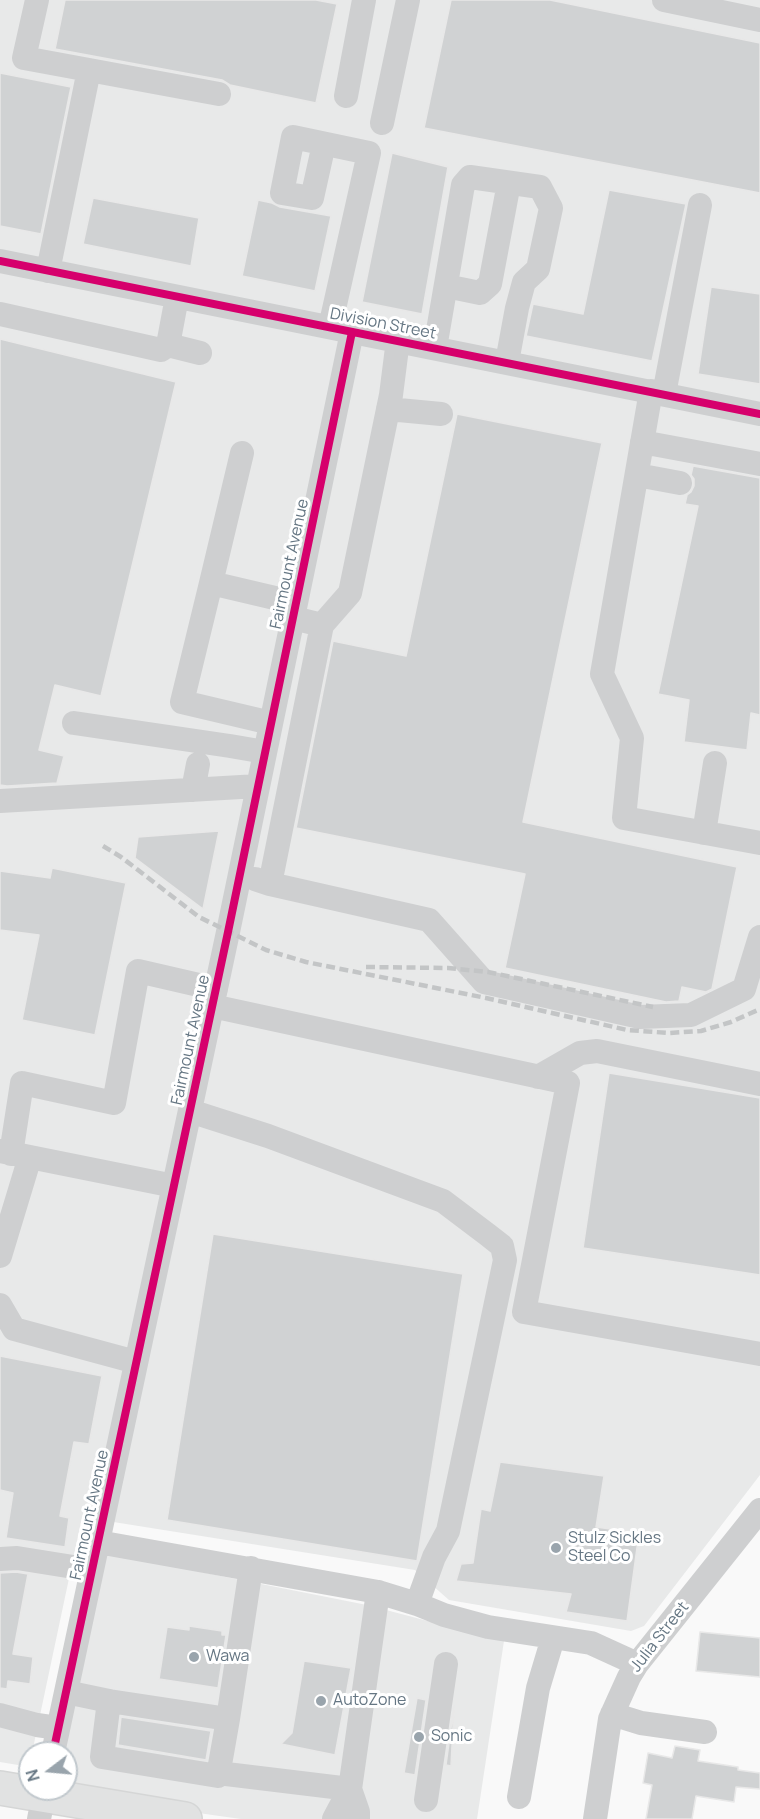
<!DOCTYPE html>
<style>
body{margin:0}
#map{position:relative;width:760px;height:1819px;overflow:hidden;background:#f9f9f9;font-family:Manrope,sans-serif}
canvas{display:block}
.north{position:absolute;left:18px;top:1741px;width:60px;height:60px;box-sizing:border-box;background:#fff;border:2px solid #c1c8cd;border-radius:50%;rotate:254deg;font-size:16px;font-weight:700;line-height:24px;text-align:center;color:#657683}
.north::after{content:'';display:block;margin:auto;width:21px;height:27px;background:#99a4ac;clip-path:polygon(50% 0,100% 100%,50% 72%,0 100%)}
</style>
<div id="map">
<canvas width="760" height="1819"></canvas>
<div class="north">N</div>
</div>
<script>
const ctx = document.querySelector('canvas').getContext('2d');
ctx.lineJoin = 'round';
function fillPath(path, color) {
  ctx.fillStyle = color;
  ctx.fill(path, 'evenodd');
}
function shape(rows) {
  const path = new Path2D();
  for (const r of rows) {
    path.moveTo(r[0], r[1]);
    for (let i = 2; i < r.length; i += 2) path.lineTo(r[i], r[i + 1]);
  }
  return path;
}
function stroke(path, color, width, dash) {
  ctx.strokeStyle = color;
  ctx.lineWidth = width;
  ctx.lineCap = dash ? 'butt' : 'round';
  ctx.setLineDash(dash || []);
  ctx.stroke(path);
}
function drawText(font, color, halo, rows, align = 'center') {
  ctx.font = font + ' Manrope,sans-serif';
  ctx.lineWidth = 6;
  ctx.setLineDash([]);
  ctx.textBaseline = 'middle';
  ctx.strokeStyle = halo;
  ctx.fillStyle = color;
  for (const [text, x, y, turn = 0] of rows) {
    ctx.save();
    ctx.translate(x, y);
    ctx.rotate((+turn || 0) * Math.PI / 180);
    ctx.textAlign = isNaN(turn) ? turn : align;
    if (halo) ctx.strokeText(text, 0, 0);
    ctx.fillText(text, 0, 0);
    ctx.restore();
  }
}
const built = shape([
 [0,0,760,0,760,1475,644,1626,631,1631,449,1600,415,1570,82,1517,32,1753,30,1753,30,1763,18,1765,0,1762],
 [100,1552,367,1605,504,1641,477,1819,241,1819,49,1792,66,1789,66,1753,57,1753]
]);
const building = shape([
 [65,0,316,0,337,4,316,103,230,85,222,80,55,49,65,0],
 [451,0,550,0,760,43,760,193,424,128,451,0],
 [0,73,71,87,41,234,0,226,0,73],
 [392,153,448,167,422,314,362,302,392,153],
 [609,190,686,204,652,361,526,336,533,304,583,314,609,190],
 [93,198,199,218,191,266,83,244,93,198],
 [258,200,272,203,280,207,331,216,315,291,242,276,258,200],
 [711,287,760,294,760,384,698,374,711,287],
 [0,339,176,382,101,696,55,685,39,750,64,756,57,783,7,786,0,785,0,339],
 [457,414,602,443,523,822,737,867,712,989,706,992,682,987,679,1001,666,1002,505,968,525,874,296,828,333,641,406,656,457,414],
 [693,466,760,478,760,715,751,713,747,750,684,742,689,700,658,694,698,506,685,504,687,495,691,492,694,486,694,479,691,475,693,466],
 [219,831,203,909,135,858,138,837,219,831],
 [52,868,126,883,95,1035,22,1020,39,935,0,930,0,871,50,878,52,868],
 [609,1073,760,1098,760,1275,583,1248,609,1073],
 [213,1234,463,1274,417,1561,167,1520,213,1234],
 [0,1356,102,1376,89,1444,74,1442,60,1516,69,1518,65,1547,6,1538,13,1493,0,1490,0,1356],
 [500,1462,604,1476,596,1527,639,1533,627,1621,566,1612,571,1594,456,1581,461,1564,473,1563,481,1509,490,1511,500,1462],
 [16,1572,28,1574,13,1654,33,1657,30,1684,8,1681,7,1689,0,1688,0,1573,16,1572],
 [189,1626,222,1631,222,1635,226,1635,218,1688,159,1679,167,1627,189,1630,189,1626],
 [700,1632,760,1638,760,1677,696,1671,700,1632],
 [304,1661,351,1668,335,1755,281,1744,292,1733,304,1661],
 [417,1698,426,1700,415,1775,404,1773,417,1698],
 [454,1706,451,1766,446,1765,454,1706],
 [121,1717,211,1731,206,1760,118,1745,121,1717],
 [675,1746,700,1750,698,1761,738,1767,738,1770,760,1773,760,1789,736,1787,734,1802,696,1796,692,1819,646,1819,652,1785,643,1783,648,1753,672,1758,675,1746]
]);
const minor = shape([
 [37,0,24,58,219,94],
 [664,0,760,20],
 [346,96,364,0],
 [382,123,408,0],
 [324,144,312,198,282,193,293,137,369,153,330,327],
 [0,261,760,414],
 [48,271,89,70],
 [446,286,480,293,490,284,509,183],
 [0,314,161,350,168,345,177,297],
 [168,345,200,353],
 [435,348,463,185,470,177,540,187,551,208,538,269,524,282,517,308,507,362],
 [651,391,602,674,632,738,624,818,760,843],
 [664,394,700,205],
 [388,409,441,414],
 [642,442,760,464],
 [242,453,211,583,296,603],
 [637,475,680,483],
 [211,583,182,702,271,723],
 [293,618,322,625,350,593,391,395,398,340],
 [74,723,230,746,265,752],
 [193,790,198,764],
 [0,801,258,786],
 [704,833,715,763],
 [255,879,270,884,322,625],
 [270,884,429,920,484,982,640,1017,691,1015,744,989,760,937],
 [212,1006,568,1083,524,1312,760,1354],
 [538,1077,580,1053,597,1051,760,1084],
 [190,1111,268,1136,443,1201,488,1235,502,1246,505,1260,448,1531,434,1557,417,1604],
 [0,1151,174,1186],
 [11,1154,22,1083,114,1103,138,971,216,989],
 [0,1256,30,1157],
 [0,1305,14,1329,136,1362],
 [98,1542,378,1592,417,1604,444,1615,488,1627,591,1643,637,1664],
 [0,1559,17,1558,92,1570],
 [66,1692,109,1701,228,1719,218,1776,102,1757,109,1701],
 [612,1714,641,1723,705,1732],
 [0,1715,37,1725,58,1728],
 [228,1719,251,1568],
 [53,1753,228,932,352,332],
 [218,1773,350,1789],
 [350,1789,358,1812,358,1819],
 [519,1797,538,1688,553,1638],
 [426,1800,446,1664],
 [39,1819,45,1789],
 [334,1819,350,1789,378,1592],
 [595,1819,610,1719,629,1677,637,1664,760,1510]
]);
const highway = shape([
 [0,1788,185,1819]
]);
const rail = shape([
 [103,846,121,857,199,917,266,950,306,962,486,998,627,1030,669,1033,701,1031,731,1022,760,1009],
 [366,967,448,968,488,972,653,1007]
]);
const cycleway = shape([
 [0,261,760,414],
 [53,1753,228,932,352,332]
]);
const markers = [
 [556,1548,6,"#99a4ac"],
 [194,1657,6,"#99a4ac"],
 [321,1701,6,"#99a4ac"],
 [419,1737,6,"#99a4ac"]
];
const streetNames = [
 ["Division Street",383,324,11],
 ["Fairmount Avenue",290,564,-78],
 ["Fairmount Avenue",191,1040,-78],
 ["Fairmount Avenue",90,1515,-78],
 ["Julia Street",660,1637,-52]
];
const poiNames = [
 ["Stulz Sickles",568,1539],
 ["Steel Co",568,1557],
 ["Wawa",206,1657],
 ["AutoZone",333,1701],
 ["Sonic",431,1737]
];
fillPath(built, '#e8e9e9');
fillPath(building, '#d0d2d3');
stroke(building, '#e8e8e8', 1.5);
stroke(highway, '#d5d6d6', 36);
stroke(minor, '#cecfd0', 24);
stroke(highway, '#e1e2e2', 33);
stroke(rail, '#c3c5c6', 4.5, [9, 4.5]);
stroke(cycleway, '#d6006c', 8);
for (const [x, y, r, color] of markers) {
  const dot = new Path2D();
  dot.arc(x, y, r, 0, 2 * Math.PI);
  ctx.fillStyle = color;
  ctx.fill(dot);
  stroke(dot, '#fff', 2);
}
drawText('16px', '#657683', '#fff', streetNames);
drawText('16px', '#657683', '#fff', poiNames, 'left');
</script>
